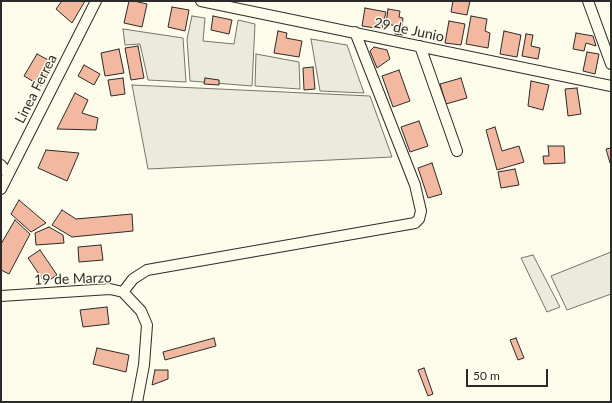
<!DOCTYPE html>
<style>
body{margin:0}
#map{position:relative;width:612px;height:403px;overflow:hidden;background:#fdfbea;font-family:Lato,sans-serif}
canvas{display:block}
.frame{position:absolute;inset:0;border:2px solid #2b2b2b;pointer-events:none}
.scale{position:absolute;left:466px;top:369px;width:82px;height:18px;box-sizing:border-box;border:2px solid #2b2b2b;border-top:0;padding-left:5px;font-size:12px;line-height:14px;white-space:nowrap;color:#2b2b2b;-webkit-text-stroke:3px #fdfbea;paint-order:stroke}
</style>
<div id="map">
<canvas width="612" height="403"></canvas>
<div class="frame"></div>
<div class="scale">50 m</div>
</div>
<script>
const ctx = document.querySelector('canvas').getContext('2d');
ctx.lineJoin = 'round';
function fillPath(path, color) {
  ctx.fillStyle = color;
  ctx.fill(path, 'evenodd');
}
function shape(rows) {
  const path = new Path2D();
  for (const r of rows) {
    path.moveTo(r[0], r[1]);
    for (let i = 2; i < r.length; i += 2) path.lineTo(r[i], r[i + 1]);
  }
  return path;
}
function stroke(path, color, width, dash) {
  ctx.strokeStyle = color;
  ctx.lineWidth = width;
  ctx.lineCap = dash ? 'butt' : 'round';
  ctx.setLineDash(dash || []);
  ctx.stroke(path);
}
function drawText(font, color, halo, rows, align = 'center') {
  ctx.font = font + ' Lato,sans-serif';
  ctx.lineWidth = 3;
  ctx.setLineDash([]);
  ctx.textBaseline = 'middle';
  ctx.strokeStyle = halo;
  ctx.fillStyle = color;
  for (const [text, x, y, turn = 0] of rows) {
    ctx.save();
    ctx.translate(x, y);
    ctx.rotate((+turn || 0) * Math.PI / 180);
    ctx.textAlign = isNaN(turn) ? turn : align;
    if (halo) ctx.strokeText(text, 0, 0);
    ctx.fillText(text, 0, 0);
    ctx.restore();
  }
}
const green = shape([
 [192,16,205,18,203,41,234,44,238,20,255,24,252,86,190,81,187,39,192,16],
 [123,29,183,38,186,82,148,80,140,44,125,45,123,29],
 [311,39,347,45,364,93,320,91,311,39],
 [256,54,299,62,300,89,255,86,256,54],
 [132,85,370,96,392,157,148,169,132,85],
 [611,252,611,294,567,310,551,276,611,252],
 [533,255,560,307,547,312,521,258,533,255]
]);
const building = shape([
 [62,1,85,1,72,23,56,9,62,1],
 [129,1,134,1,147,4,142,27,124,23,129,1],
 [453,1,470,1,467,15,451,12,453,1],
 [172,7,189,10,185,31,168,27,172,7],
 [365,8,386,12,382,29,362,26,365,8],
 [388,9,400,11,399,17,403,18,402,26,405,26,403,35,395,34,397,26,386,24,388,9],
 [213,16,232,20,229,34,211,30,213,16],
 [471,16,487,19,485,31,490,33,488,48,466,44,471,16],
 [449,21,465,24,461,45,445,43,449,21],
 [278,31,287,33,286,38,302,41,299,57,274,53,278,31],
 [504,31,521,35,517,57,500,54,504,31],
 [576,33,593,36,596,46,586,43,584,51,573,49,576,33],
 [526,34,533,35,531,46,540,48,538,59,522,56,526,34],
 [138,46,144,78,131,80,125,48,138,46],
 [374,47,387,50,390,59,377,68,370,51,374,47],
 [119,49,124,73,105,76,101,53,119,49],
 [587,52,599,54,595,74,583,71,587,52],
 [37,54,54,63,41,86,24,76,37,54],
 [84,65,100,74,94,85,78,76,84,65],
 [313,67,315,89,304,90,303,68,313,67],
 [399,70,410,101,393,107,382,76,399,70],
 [123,78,125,94,111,96,108,80,123,78],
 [205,78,219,80,219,85,204,84,205,78],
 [461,78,467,98,446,104,440,84,461,78],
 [531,81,549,85,543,110,528,106,531,81],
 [577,88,581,114,568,116,565,89,577,88],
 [75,93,88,100,82,113,98,118,96,130,57,129,75,93],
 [419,121,428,146,410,152,401,127,419,121],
 [495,127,502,151,519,146,524,162,497,170,486,130,495,127],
 [548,146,564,146,565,163,544,164,543,156,549,156,548,146],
 [611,148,611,162,610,163,606,149,611,148],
 [46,150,79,153,67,181,38,168,46,150],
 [432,163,442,194,428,198,418,168,432,163],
 [515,169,519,185,501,188,498,172,515,169],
 [19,200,46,223,31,232,11,214,19,200],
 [62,210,76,219,132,214,133,231,72,237,52,225,62,210],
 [15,220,30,234,9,274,1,270,1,244,15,220],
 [49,227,63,235,64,243,36,245,35,233,49,227],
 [101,245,103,260,79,262,78,247,101,245],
 [40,250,57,275,45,283,28,258,40,250],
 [107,307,109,324,83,327,80,310,107,307],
 [214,338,216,346,165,360,163,352,214,338],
 [516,338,524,358,518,360,510,340,516,338],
 [97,348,129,355,126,372,93,364,97,348],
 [424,368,433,394,428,396,418,370,424,368],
 [155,370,168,370,168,379,152,385,155,370]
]);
const minor = shape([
 [201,1,611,86],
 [588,1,611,64],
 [420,46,457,151],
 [1,165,8,174],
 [1,189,96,1],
 [123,292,133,279,147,270,415,223,419,219,421,211,415,185,355,32],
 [1,296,110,289,123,292,141,311,147,325,144,365,137,402]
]);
const streetNames = [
 ["29 de Junio",409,30,12],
 ["Linea Ferrea",36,89,-63],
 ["19 de Marzo",73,279,-2]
];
fillPath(green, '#ecebdb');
stroke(green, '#74746e', 1);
fillPath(building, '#f2b8a0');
stroke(building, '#2b2b2b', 1);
stroke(minor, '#2b2b2b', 12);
stroke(minor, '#fdfbea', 10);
drawText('14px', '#2b2b2b', '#fdfbea', streetNames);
</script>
